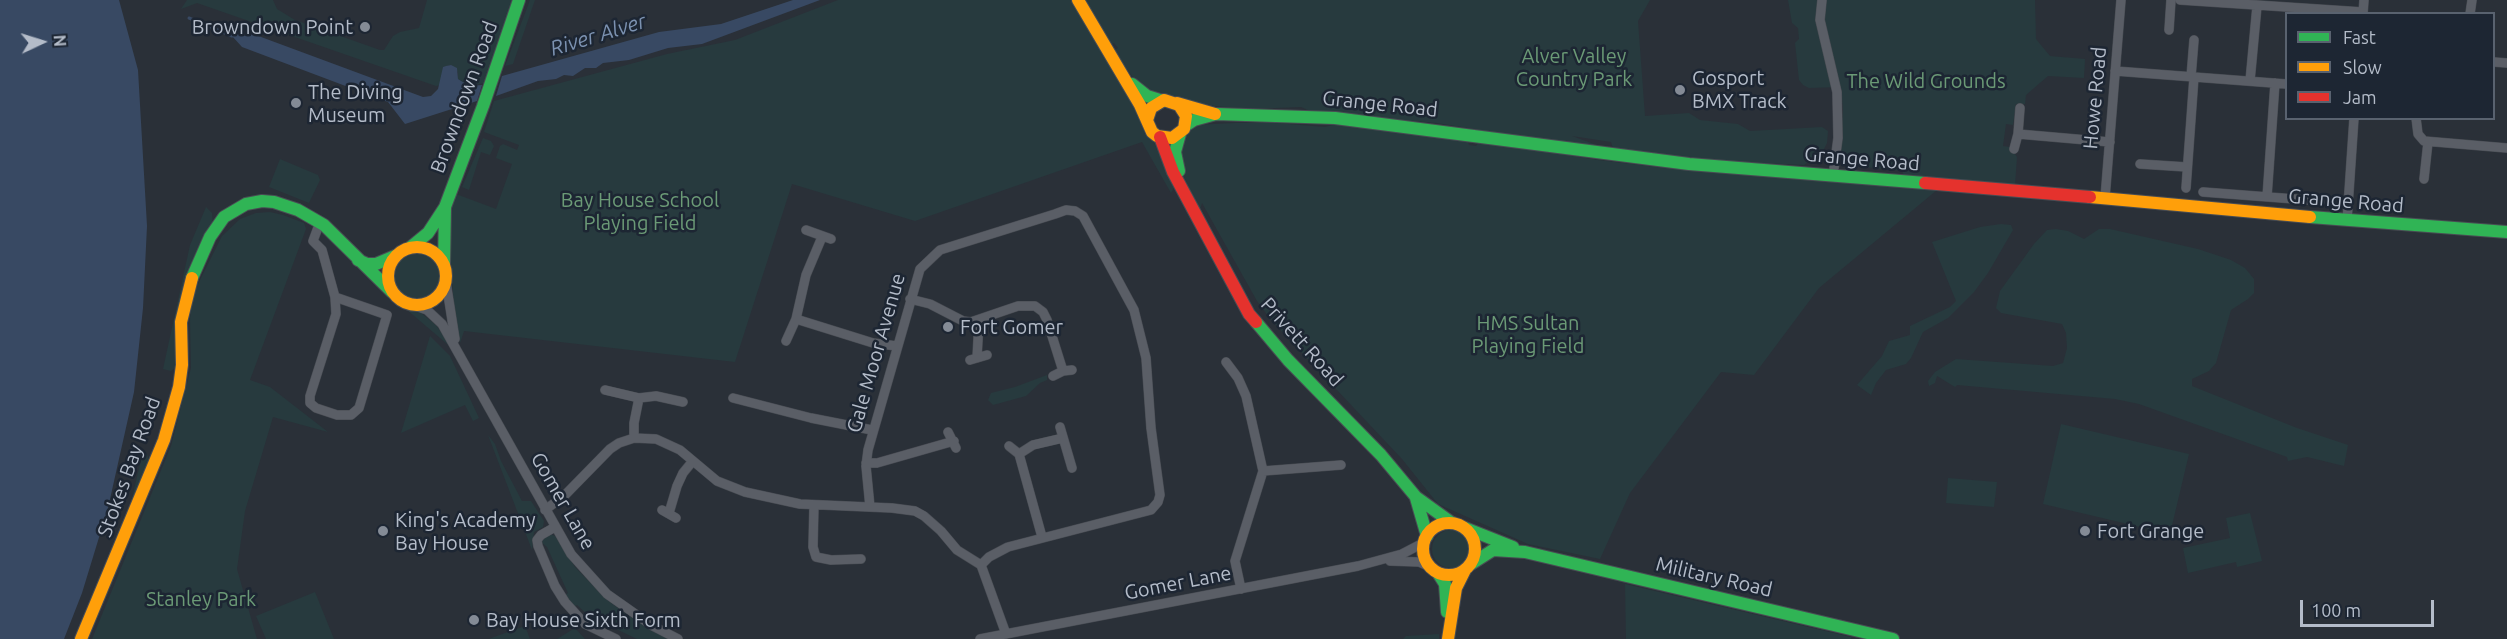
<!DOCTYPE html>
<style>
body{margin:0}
#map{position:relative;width:2507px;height:639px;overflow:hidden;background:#2a3038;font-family:Ubuntu,sans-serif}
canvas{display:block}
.legend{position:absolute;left:2285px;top:12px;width:210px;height:108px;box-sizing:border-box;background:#1d2633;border:2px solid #59626f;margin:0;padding:8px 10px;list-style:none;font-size:18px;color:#b4bcc9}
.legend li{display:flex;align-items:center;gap:12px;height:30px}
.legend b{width:30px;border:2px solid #59626f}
.north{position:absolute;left:12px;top:12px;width:60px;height:60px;-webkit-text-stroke:4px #1d2633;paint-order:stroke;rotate:86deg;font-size:16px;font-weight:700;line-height:24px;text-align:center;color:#b4bcc9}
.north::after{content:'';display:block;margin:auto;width:21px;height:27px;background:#b4bcc9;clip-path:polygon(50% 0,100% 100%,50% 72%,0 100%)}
.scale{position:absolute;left:2300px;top:600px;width:134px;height:27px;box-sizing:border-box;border:3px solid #b4bcc9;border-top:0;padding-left:8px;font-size:18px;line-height:21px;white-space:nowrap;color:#b4bcc9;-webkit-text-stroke:4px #1d2633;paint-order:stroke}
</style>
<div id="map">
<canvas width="2507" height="639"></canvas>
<ul class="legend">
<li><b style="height:8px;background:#30b455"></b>Fast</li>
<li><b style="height:8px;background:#ff9f0a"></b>Slow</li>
<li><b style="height:8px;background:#e5322d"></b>Jam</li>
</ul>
<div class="north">N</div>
<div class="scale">100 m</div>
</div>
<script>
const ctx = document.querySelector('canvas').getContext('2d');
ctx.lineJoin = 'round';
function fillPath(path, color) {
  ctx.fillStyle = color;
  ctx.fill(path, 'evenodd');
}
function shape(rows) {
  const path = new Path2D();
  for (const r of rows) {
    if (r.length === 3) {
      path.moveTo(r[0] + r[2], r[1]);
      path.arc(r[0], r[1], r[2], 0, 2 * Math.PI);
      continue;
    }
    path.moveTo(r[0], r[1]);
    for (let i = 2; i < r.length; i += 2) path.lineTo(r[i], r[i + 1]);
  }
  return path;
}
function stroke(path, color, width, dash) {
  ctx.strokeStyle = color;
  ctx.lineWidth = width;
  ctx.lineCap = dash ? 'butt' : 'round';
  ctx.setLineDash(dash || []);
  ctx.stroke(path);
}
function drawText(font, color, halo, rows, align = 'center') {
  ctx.font = font + ' Ubuntu,sans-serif';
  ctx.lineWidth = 5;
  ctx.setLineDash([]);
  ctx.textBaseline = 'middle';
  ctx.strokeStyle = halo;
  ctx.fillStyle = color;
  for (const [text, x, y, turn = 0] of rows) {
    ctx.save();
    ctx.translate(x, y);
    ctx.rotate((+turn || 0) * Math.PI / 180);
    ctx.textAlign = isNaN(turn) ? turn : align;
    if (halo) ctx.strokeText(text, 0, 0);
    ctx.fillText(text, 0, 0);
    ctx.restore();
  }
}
const green = shape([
 [187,0,273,0,277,9,295,20,380,50,384,50,393,36,400,32,419,28,427,0,513,0,485,83,469,86,458,79,458,72,451,65,444,67,443,76,440,85,436,86,197,3,181,9],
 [530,0,535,0,513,64,505,66],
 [838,0,1072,0,1137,111,1145,134,1153,140,1174,188,1171,193,1142,142,915,221,792,184,735,362,464,331,460,343,454,308,449,237,450,209,456,194,496,209,512,164,496,158,500,146,503,144,517,150,519,145,484,132,494,101,667,54,735,40],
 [1085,0,1650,0,1638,21,1645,116,1689,113,1700,120,1738,124,1750,131,1822,127,1828,131,1827,143,1822,153,1804,165,1696,160,1614,152,1611,142,1572,136,1594,144,1594,149,1437,123,1312,112,1301,107,1251,109,1214,106,1153,93,1138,84,1113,51,1118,48,1114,43,1109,46],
 [1788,0,2035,0,2036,39,2050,56,2085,59,2084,78,2048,76,2026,95,2025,104,2016,104,2013,125,2006,124,2003,146,2010,147,2017,157,2015,185,1904,175,1902,171,1856,166,1850,164,1841,153,1840,139,1843,110,1841,87,1809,88,1803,85,1799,80,1795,43,1799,39,1798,28,1792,23],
 [1235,123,1276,123,1325,127,1341,123,1467,138,1469,145,1476,146,1481,140,1598,160,1658,167,1937,190,1819,288,1754,375,1721,372,1630,493,1600,559,1528,544,1438,504,1402,459,1271,320,1257,301,1202,203,1200,210,1182,173,1179,155,1183,134,1193,125],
 [483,138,491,141,494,146,490,155,481,152,469,190,462,187],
 [280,159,318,175,320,180,309,203,269,187],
 [206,207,212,213,213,226,188,281,180,364,171,371,163,369,190,245],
 [256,213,270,212,283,215,304,223,306,229,250,380,270,387,328,432,273,417,245,511,237,569,257,639,92,639,171,446,191,368,190,319,192,301,198,284,222,236,240,219],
 [2001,224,2011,225,2013,230,1988,273,1974,292,1948,318,1923,332,1911,358,1906,364,1886,370,1876,383,1871,395,1857,385,1882,356,1889,341,1910,335,1910,326,1950,307,1956,301,1932,242,1980,227],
 [2056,229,2068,231,2084,239,2099,229,2110,229,2198,249,2231,260,2245,268,2254,279,2254,293,2248,299,2231,310,2216,363,2209,371,2192,379,2192,386,2297,428,2348,445,2344,466,2307,457,2288,461,2287,457,2139,404,2115,399,1957,385,1955,387,1937,376,1935,383,1929,386,1928,381,1935,372,1956,359,2053,366,2063,363,2067,348,2066,333,2062,324,2001,313,1996,308,2000,291,2034,244,2047,230],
 [417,275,24],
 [400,304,421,313,436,325,453,349],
 [430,336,450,356,479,418,473,421,465,405,401,433],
 [1047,375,1047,380,1040,383,1026,396,993,405,988,400,991,393,1015,387],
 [2061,424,2189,454,2170,534,2043,504],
 [488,435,495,444,501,461,522,501,531,501,544,521,543,527,534,532,532,550],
 [143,451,148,456,149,464,129,511],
 [1948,478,1997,482,1994,507,1946,503],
 [2250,513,2262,561,2237,567,2236,562,2188,573,2183,548,2230,538,2226,518],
 [1451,549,19],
 [550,534,555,536,575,567,606,599,626,614,668,639,637,639,589,616,577,605,574,607,565,595,568,593,547,547,542,543,543,538],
 [1625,584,1774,619,1851,637,1851,639,1626,639],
 [315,592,334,639,266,639,256,616],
 [525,626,530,639,489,639,494,637],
 [575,628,585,639,557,639],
 [1439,634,1439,639,1403,639,1406,636]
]);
const water = shape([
 [0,0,119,0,138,70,147,226,143,308,134,392,108,508,82,593,64,639,0,639],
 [793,0,820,0,702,44,668,48,629,60,603,63,596,68,585,68,573,76,564,75,556,79,538,81,496,96,502,76,659,32,721,24],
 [237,34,243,36,253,34,423,97,431,96,438,89,443,67,446,66,451,65,457,68,458,79,469,86,482,85,477,101,405,124,388,102,242,47,232,36]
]);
const stream = shape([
 [189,18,232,36]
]);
const street = shape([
 [1822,0,1820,20,1837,92,1838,138,1833,176],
 [2180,0,2363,12],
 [2363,14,2364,0],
 [2470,14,2472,0],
 [2169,30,2171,0],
 [2494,62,2507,63],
 [2115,71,2286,84],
 [2191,77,2194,40],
 [2250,81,2257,6],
 [2020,108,2018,134,2110,142],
 [2416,118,2418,134,2424,141,2507,148],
 [2014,149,2018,134],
 [2140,164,2187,167],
 [2424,179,2428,142],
 [2186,188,2194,77],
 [2203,192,2321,201],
 [2267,197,2275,83],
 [2105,198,2121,0],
 [2347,221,2354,118],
 [320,222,313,241,322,250,335,297,336,314,310,396,310,403,316,408,337,415,351,415,359,408,387,315,335,297],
 [806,230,831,239],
 [446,282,455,339],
 [910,299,930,304,963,321,971,322,1018,306,1035,306,1043,312,1047,320,1063,371],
 [413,305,427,310,442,324,571,554,607,594,651,625,678,639],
 [796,319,873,343,897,346],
 [786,341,796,319,806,275,822,237],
 [977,358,979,321],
 [970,360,987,355],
 [1226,362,1238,378,1246,396,1263,471,1235,561,1241,589],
 [1053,376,1063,371,1072,370],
 [605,390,639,398,656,396,683,402],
 [733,398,811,418,872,430],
 [1060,427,1072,468],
 [948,432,956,448],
 [634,438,634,423,639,398],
 [1009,446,1019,454],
 [866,463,877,463,954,441],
 [1263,471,1341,465],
 [814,505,813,547,816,557,831,560,861,559],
 [870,507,866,466,868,450,920,269,940,250,1055,214,1066,210,1075,211,1083,216,1134,310,1146,358,1151,428,1160,495,1158,502,1151,510,1008,547,989,557,981,565],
 [545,510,565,495,610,449,619,443,634,438,656,439,680,450,717,481,745,492,800,504,892,508,915,511,924,516,941,531,957,550,981,565,1006,634],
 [662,510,676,518],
 [669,513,677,486,683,473,692,462],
 [555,527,541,535,537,540,538,546,555,586,565,602,585,624,616,639],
 [1042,537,1019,454,1033,445,1063,438],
 [1390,561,1419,562,1430,567],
 [980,639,1358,566,1402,554,1425,542]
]);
const fast = shape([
 [1132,84,1147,96,1163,101],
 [1185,126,1194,120,1216,114,1335,118,1689,164,1925,183],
 [1179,171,1175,152,1180,134],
 [2310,217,2507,232],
 [411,247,428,233,445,207,483,106,519,0],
 [358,260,367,264,376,264,395,256],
 [444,265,445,208],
 [192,278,210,237,224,217,246,204,262,201,274,202,298,210,324,225,392,292],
 [1256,322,1288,360,1381,455,1416,497,1452,523],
 [1416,498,1427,536],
 [1465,528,1513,547],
 [1471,564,1493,550,1525,552,1893,639],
 [1438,573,1445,584,1447,612]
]);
const slow = shape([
 [1078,0,1140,105,1152,132,1157,136,1172,138,1184,129,1186,116,1179,105,1164,100,1151,108,1147,120],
 [1177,103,1215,114],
 [2090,197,2310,217],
 [417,276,29],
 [1449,549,26],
 [81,639,164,440,179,387,182,365,181,322,192,278],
 [1448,639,1456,588,1465,570]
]);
const jam = shape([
 [1160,137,1173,172,1249,314,1256,322],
 [1925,183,2090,197]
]);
const markers = [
 [365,27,6,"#848b96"],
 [1680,90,6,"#848b96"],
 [296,103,6,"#848b96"],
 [948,327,6,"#848b96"],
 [383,531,6,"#848b96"],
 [2085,531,6,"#848b96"],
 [474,620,6,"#848b96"]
];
const poiNames = [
 ["Browndown Point",353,27,"right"],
 ["Gosport",1692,78],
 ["BMX Track",1692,101],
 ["The Diving",308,92],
 ["Museum",308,115],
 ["Fort Gomer",960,327],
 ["King's Academy",395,520],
 ["Bay House",395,543],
 ["Fort Grange",2097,531],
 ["Bay House Sixth Form",486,620]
];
const parkNames = [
 ["Alver Valley",1574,56],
 ["Country Park",1574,79],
 ["The Wild Grounds",1926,81],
 ["Bay House School",640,200],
 ["Playing Field",640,223],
 ["HMS Sultan",1528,323],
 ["Playing Field",1528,346],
 ["Stanley Park",201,599]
];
const streetNames = [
 ["Browndown Road",464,97,-70],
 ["Howe Road",2095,98,-85],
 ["Grange Road",1380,104,6],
 ["Grange Road",1862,159,5],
 ["Grange Road",2346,201,5],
 ["Privett Road",1302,342,48],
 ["Gale Moor Avenue",876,353,-74],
 ["Stokes Bay Road",129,467,-70],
 ["Gomer Lane",563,501,60],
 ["Military Road",1714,577,13],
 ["Gomer Lane",1178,583,-11]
];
const waterNames = [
 ["River Alver",598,35,-17]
];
fillPath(green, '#273a3e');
fillPath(water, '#384963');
stroke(stream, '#384963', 3);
stroke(street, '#484c53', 10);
stroke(fast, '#484c53', 14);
stroke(slow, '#484c53', 14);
stroke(jam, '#484c53', 14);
stroke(street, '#5a5e66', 9);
stroke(fast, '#30b455', 12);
stroke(slow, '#ff9f0a', 12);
stroke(jam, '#e5322d', 12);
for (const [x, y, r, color] of markers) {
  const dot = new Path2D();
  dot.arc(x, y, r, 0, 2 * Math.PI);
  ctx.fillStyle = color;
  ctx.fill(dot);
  stroke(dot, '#1d2633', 2);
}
drawText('20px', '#b4bcc9', '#1d2633', poiNames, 'left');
drawText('20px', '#6b9a76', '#1d2633', parkNames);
drawText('20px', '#b4bcc9', '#1d2633', streetNames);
drawText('italic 21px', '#7c92b1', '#1d2633', waterNames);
</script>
